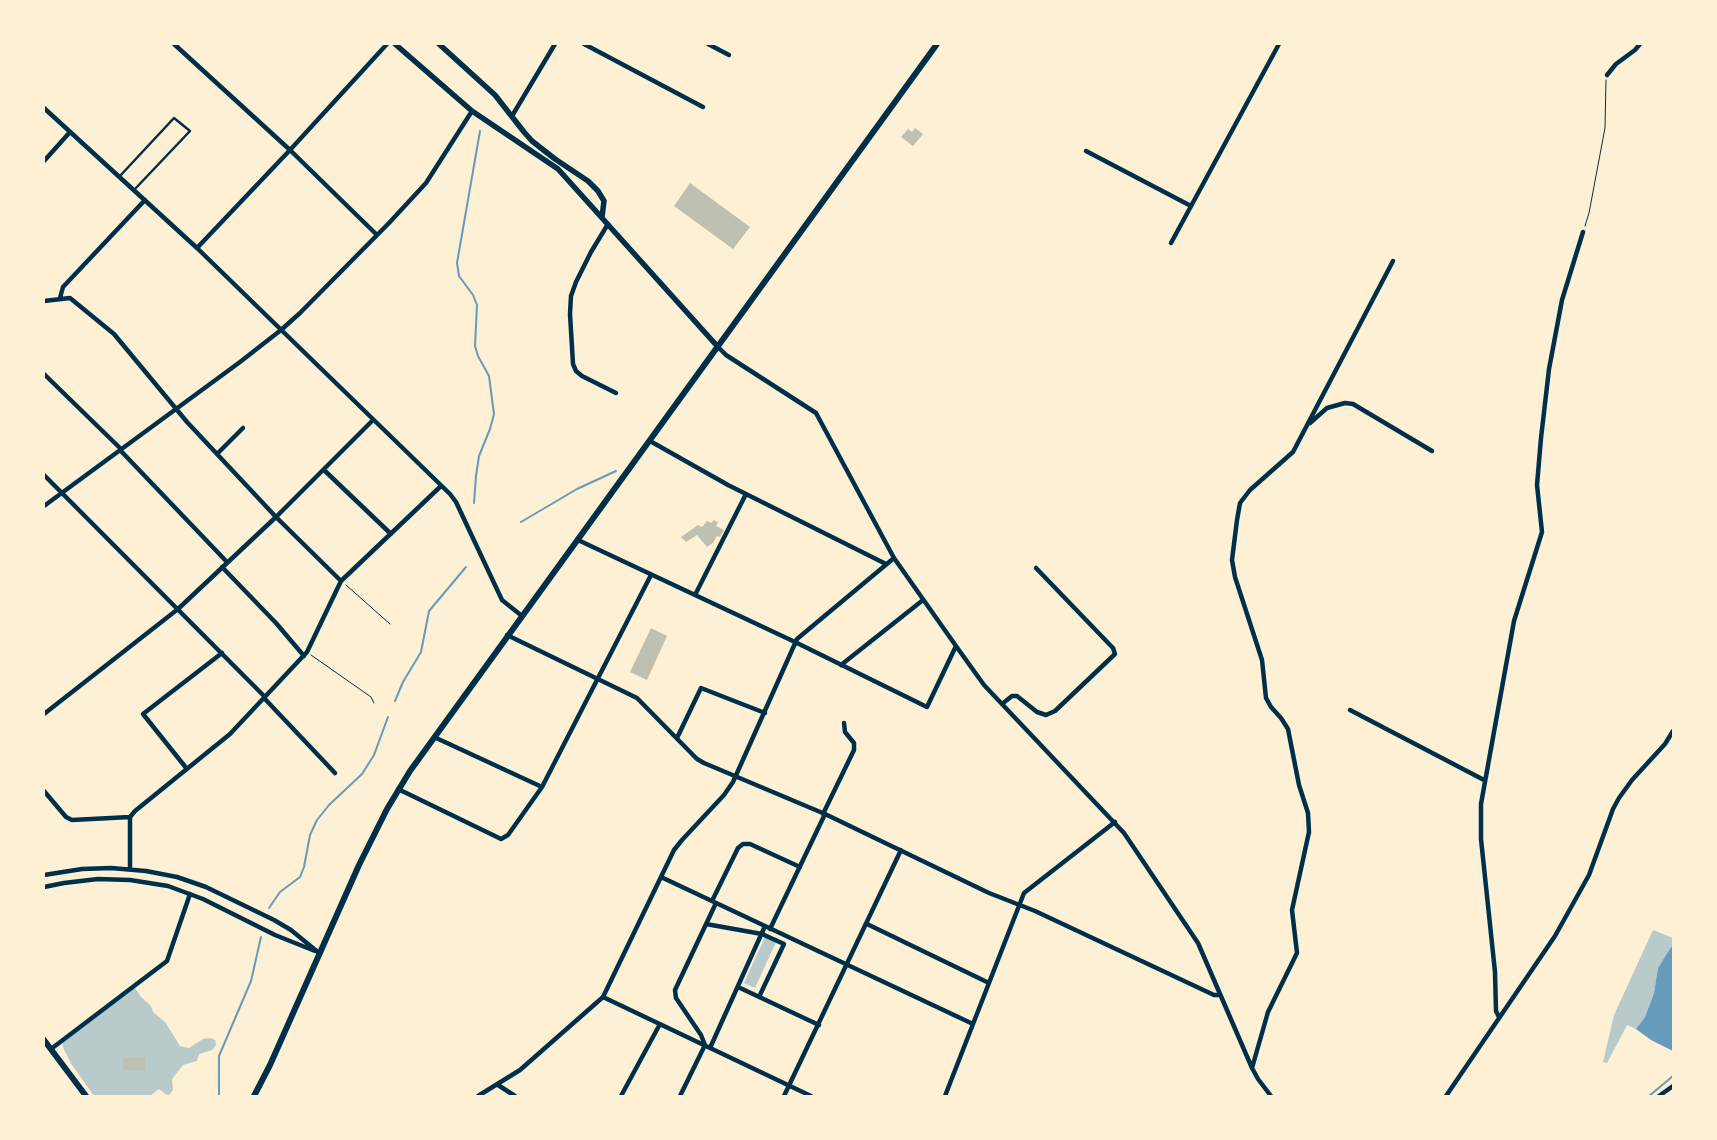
<!DOCTYPE html>
<style>
body{margin:0}
#map{position:relative;width:1717px;height:1140px;overflow:hidden;background:#fdf0d5;font-family:"Work Sans",sans-serif}
canvas{display:block}
.frame{position:absolute;inset:0;border:45px solid #fdf0d5;pointer-events:none}
</style>
<div id="map">
<canvas width="1717" height="1140"></canvas>
<div class="frame"></div>
</div>
<script>
const ctx = document.querySelector('canvas').getContext('2d');
ctx.lineJoin = 'round';
function fillPath(path, color) {
  ctx.fillStyle = color;
  ctx.fill(path, 'evenodd');
}
function shape(rows) {
  const path = new Path2D();
  for (const r of rows) {
    path.moveTo(r[0], r[1]);
    for (let i = 2; i < r.length; i += 2) path.lineTo(r[i], r[i + 1]);
  }
  return path;
}
function stroke(path, color, width, dash) {
  ctx.strokeStyle = color;
  ctx.lineWidth = width;
  ctx.lineCap = dash ? 'butt' : 'round';
  ctx.setLineDash(dash || []);
  ctx.stroke(path);
}
const green = shape([
 [1653,930,1673,938,1673,946,1671,947,1658,968,1654,993,1645,1017,1636,1029,1627,1025,1607,1063,1603,1062,1614,1015],
 [765,937,776,942,755,988,744,983],
 [135,988,141,997,151,1006,153,1012,165,1022,180,1046,189,1048,203,1039,210,1038,215,1040,216,1045,212,1050,199,1054,197,1061,183,1065,172,1079,173,1090,168,1096,159,1089,150,1096,94,1096,72,1065,64,1050,62,1042]
]);
const water = shape([
 [1673,946,1673,1051,1651,1040,1636,1029,1645,1017,1654,993,1658,968,1671,947]
]);
const stream = shape([
 [474,503,476,476,479,456,490,429,494,414,489,376,478,356,475,346,477,305,473,295,459,276,457,263,480,131],
 [521,522,577,489,616,471],
 [395,701,403,682,421,652,429,611,466,567],
 [269,908,280,892,300,877,304,867,310,835,317,820,329,805,362,774,374,755,388,717],
 [219,1096,219,1056,251,981,261,937],
 [1649,1096,1673,1076]
]);
const building = shape([
 [915,128,923,134,913,146,901,137,908,129,912,132],
 [690,183,750,227,733,249,674,206],
 [713,520,718,522,716,526,724,530,720,537,717,536,713,543,707,547,697,535,686,542,681,537,698,525,702,527,707,521,712,523],
 [651,628,667,636,647,680,630,672],
 [123,1058,145,1058,145,1070,123,1070]
]);
const path = shape([
 [1585,226,1589,213,1605,128,1606,80],
 [346,585,390,624],
 [311,655,371,697,374,703]
]);
const service = shape([
 [119,177,174,118,190,131,134,190]
]);
const minor = shape([
 [174,44,290,150,377,235],
 [584,44,703,107],
 [708,44,729,55],
 [1607,75,1616,64,1635,50,1640,44],
 [44,108,197,248,450,494,456,502,502,600,522,616],
 [512,116,555,44],
 [1086,151,1191,206],
 [44,161,70,132],
 [608,224,591,252,576,282,571,296,570,314,573,364,576,371,582,376,616,393],
 [1171,243,1279,44],
 [197,248,290,150,387,44],
 [60,298,63,287,145,200],
 [44,301,70,298,114,334,187,422,276,517,341,581],
 [718,347,726,355,816,413,894,558,956,646,984,685,1124,833,1198,943,1252,1068],
 [44,374,121,449],
 [1310,423,1327,408,1345,403,1353,404,1432,451],
 [650,441,728,485,886,564],
 [120,450,227,562],
 [217,454,243,428],
 [324,470,391,534],
 [44,475,265,697],
 [44,506,240,362,281,330,300,313,389,223,426,183,472,111],
 [578,540,795,642,927,707,956,646],
 [222,567,276,623,304,656],
 [695,595,746,494],
 [507,635,637,698,697,759,704,763,825,814,989,893,1035,911,1214,995,1220,995],
 [841,665,923,600],
 [264,698,335,773],
 [1002,704,1012,696,1017,696,1037,712,1046,715,1055,711,1115,654,1113,648,1036,568],
 [1350,710,1484,780],
 [44,714,178,609,276,517,373,420],
 [434,737,542,787],
 [677,738,701,688,765,713],
 [187,769,143,714,222,653],
 [398,789,497,837,501,839,508,835,542,787,651,575],
 [44,791,66,817,72,820,130,817,130,869],
 [823,814,854,750,854,743,845,732,844,723],
 [130,817,135,811,230,734,307,652,341,581,441,486],
 [44,875,82,869,111,868,146,871,177,877,206,887,274,920,291,930,319,953],
 [661,877,973,1024],
 [44,887,64,883,98,879,130,880,168,886,203,899,275,935,315,951],
 [712,901,738,848,743,844,750,844,800,867],
 [706,924,762,934,784,944,759,997],
 [867,924,989,983],
 [770,929,825,814],
 [738,987,819,1025],
 [603,997,811,1096],
 [1499,1017,1496,1011,1495,972,1481,839,1481,804,1514,621,1542,532,1537,485,1541,438,1549,369,1562,300,1583,232],
 [710,1048,765,926],
 [51,1049,167,961,190,894],
 [498,1085,515,1096],
 [478,1096,520,1070,603,997,674,850,682,840,724,795,733,782,797,639,894,558],
 [621,1096,660,1024],
 [680,1096,705,1045,701,1035,676,998,675,990,716,903],
 [784,1096,901,850],
 [945,1096,1024,893,1115,822],
 [1271,1096,1258,1079,1252,1068,1268,1012,1297,953,1292,910,1309,832,1308,813,1299,785,1288,729,1281,718,1271,707,1266,698,1262,660,1235,577,1232,560,1237,520,1240,503,1250,490,1293,452,1393,261],
 [1446,1096,1555,936,1589,875,1613,809,1619,798,1632,780,1665,744,1673,731],
 [1659,1096,1673,1086]
]);
const tertiary = shape([
 [395,44,472,111,558,169,718,347],
 [439,44,495,95,524,132,532,141,555,159,588,181,598,191,604,201,602,217]
]);
const secondary = shape([
 [44,1040,86,1096],
 [254,1096,270,1065,359,865,387,809,410,771,937,44]
]);
fillPath(green, '#b9caca');
fillPath(water, '#669bbc');
stroke(stream, '#669bbc', 2);
fillPath(building, '#bec0b2');
stroke(path, '#003049', 1);
stroke(service, '#003049', 2.5);
stroke(minor, '#003049', 4.5);
stroke(tertiary, '#003049', 5.5);
stroke(secondary, '#003049', 6);
</script>
